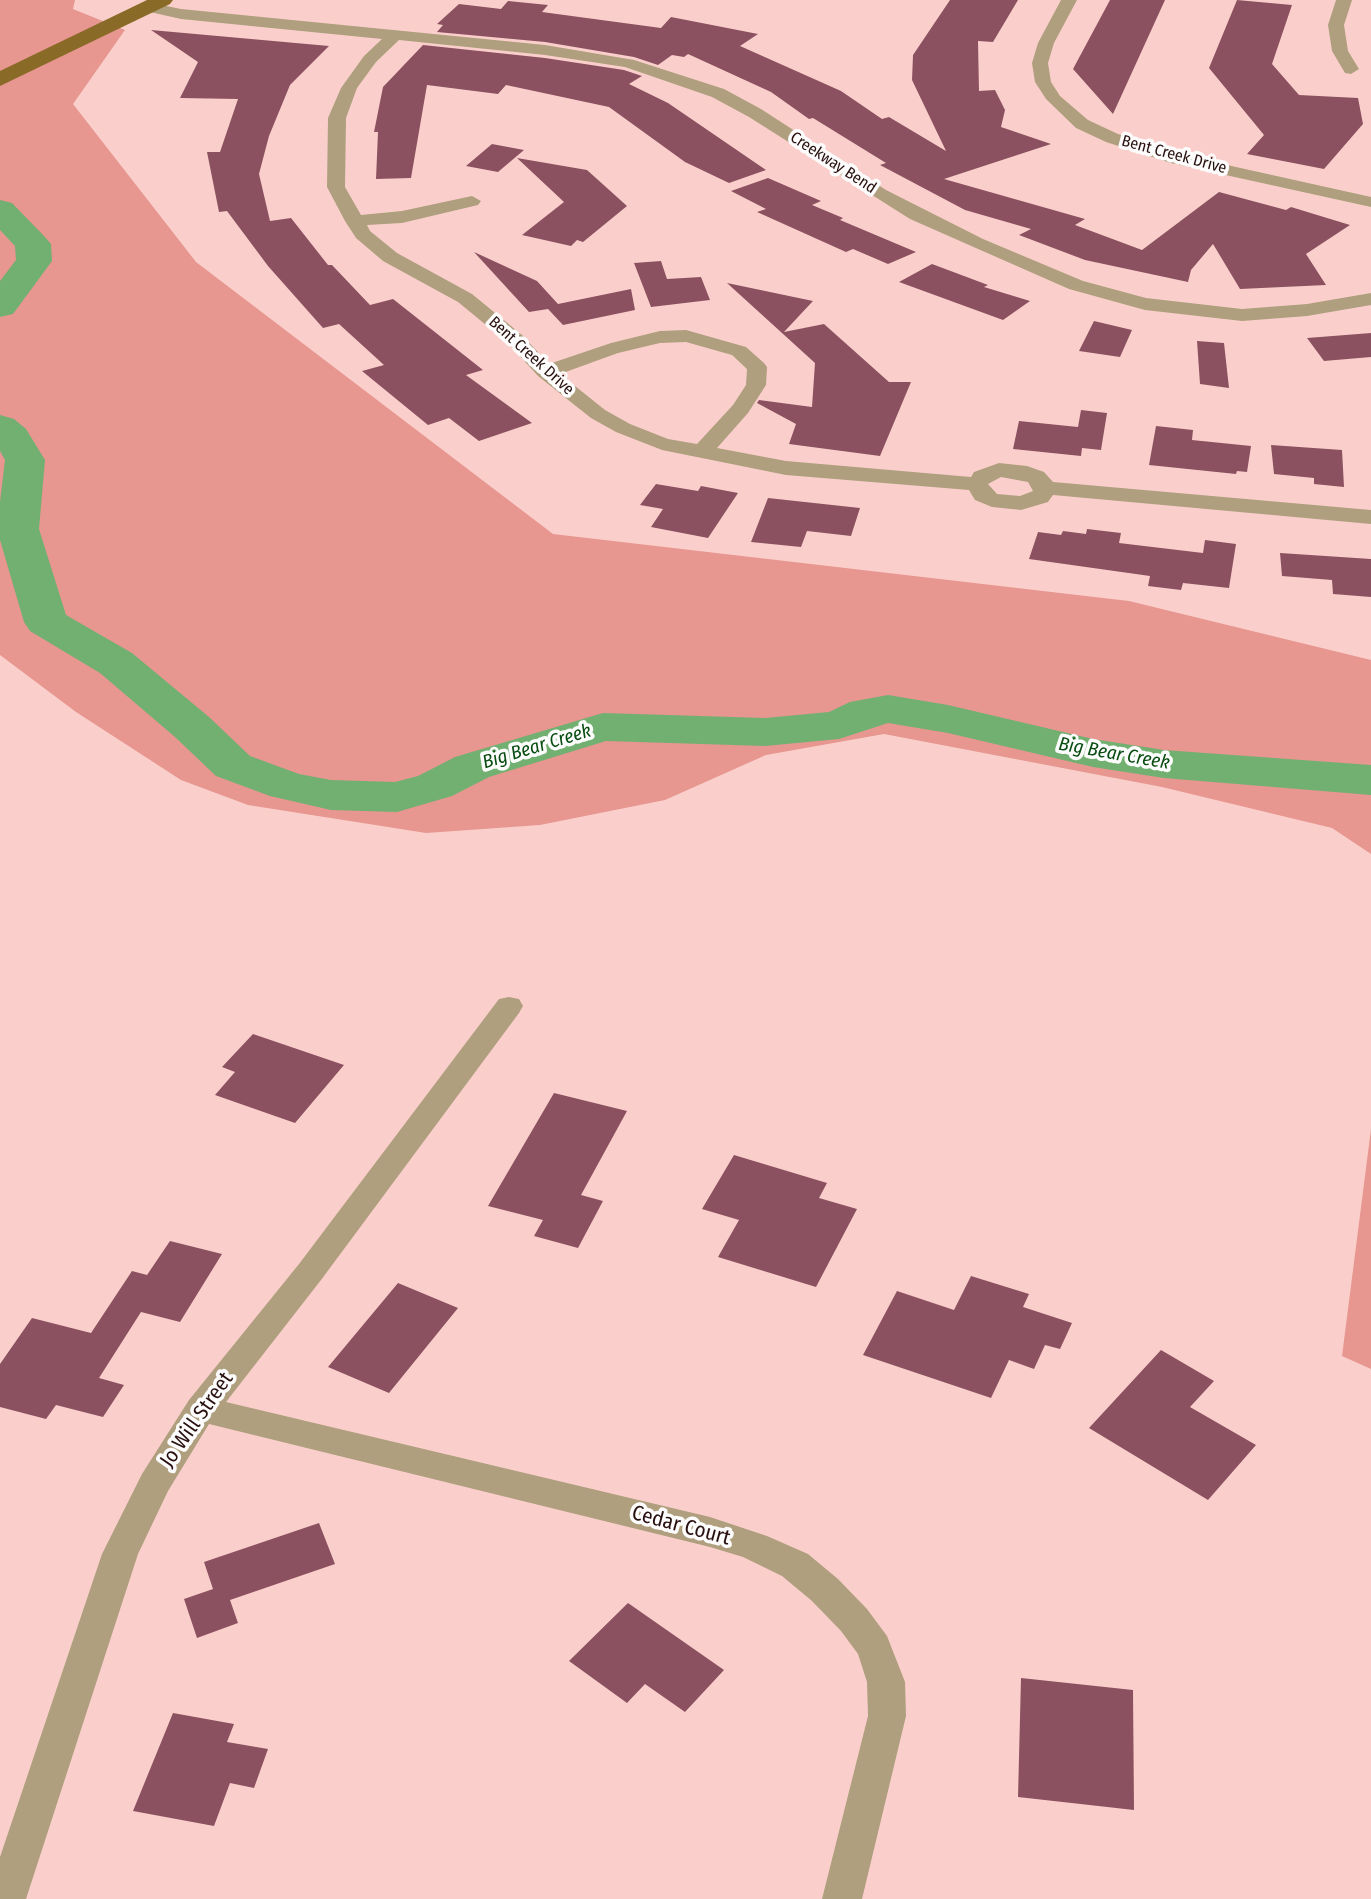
<!DOCTYPE html>
<style>
body{margin:0}
canvas{display:block;background:#facfcb}
</style>
<canvas width="1371" height="1899"></canvas>
<script>
const ctx = document.querySelector('canvas').getContext('2d');
ctx.lineJoin = 'round';
function fillPath(path, color) {
  ctx.fillStyle = color;
  ctx.fill(path, 'evenodd');
}
function shape(rows) {
  const path = new Path2D();
  for (const r of rows) {
    path.moveTo(r[0], r[1]);
    for (let i = 2; i < r.length; i += 2) path.lineTo(r[i], r[i + 1]);
  }
  return path;
}
function drawText(font, color, halo, rows, align = 'center') {
  ctx.font = font + ' "Fira Sans Condensed",sans-serif';
  ctx.lineWidth = 7;
  ctx.setLineDash([]);
  ctx.textBaseline = 'middle';
  ctx.strokeStyle = halo;
  ctx.fillStyle = color;
  for (const [text, x, y, turn = 0] of rows) {
    ctx.save();
    ctx.translate(x, y);
    ctx.rotate((+turn || 0) * Math.PI / 180);
    ctx.textAlign = isNaN(turn) ? turn : align;
    if (halo) ctx.strokeText(text, 0, 0);
    ctx.fillText(text, 0, 0);
    ctx.restore();
  }
}
const green = shape([
 [0,0,75,0,73,9,125,30,73,104,196,262,553,534,1129,601,1371,660,1371,854,1332,828,1162,787,884,734,766,755,665,800,540,825,426,833,248,805,181,780,76,712,0,655],
 [1371,1129,1371,1369,1342,1356]
]);
const river = shape([
 [0,200,12,203,45,237,51,244,52,261,13,314,0,317,0,281,16,260,15,246,0,230,0,200],
 [0,415,14,419,26,429,45,460,39,529,66,615,132,653,209,717,250,756,299,774,331,780,395,782,418,776,455,757,603,713,765,718,829,712,850,702,888,695,948,705,1093,739,1164,750,1371,765,1371,795,1164,778,1093,767,948,733,888,723,839,739,765,746,606,741,489,777,452,796,397,812,331,810,270,796,216,776,175,737,100,673,30,631,24,622,0,540,0,502,5,460,0,451,0,415]
]);
const building = shape([
 [950,0,1018,0,993,42,978,41,979,91,995,90,1005,110,1001,127,1051,144,944,179,1085,219,1075,225,1142,250,1219,192,1286,210,1291,207,1350,225,1306,254,1326,285,1240,289,1213,244,1191,270,1188,282,1085,260,1019,235,1031,229,965,210,880,165,886,163,813,118,809,119,771,92,688,54,684,57,672,55,658,65,634,57,545,42,437,32,443,25,437,24,459,4,501,9,508,1,548,5,542,12,661,28,671,17,758,34,740,46,841,91,882,119,889,117,946,151,912,80,913,55],
 [1110,0,1165,0,1113,114,1073,69],
 [1237,0,1292,5,1272,64,1299,95,1358,98,1363,124,1324,169,1247,154,1264,135,1209,68],
 [151,30,329,46,290,85,269,136,259,174,270,221,291,218,328,265,332,265,370,305,393,299,483,370,466,375,532,423,479,441,449,418,428,425,362,371,384,365,339,324,323,328,268,266,227,211,219,212,207,152,220,152,238,99,180,98,198,62],
 [423,45,545,58,624,70,642,76,629,84,668,103,766,170,729,183,685,162,609,107,506,85,498,94,427,85,411,178,376,179,378,132,374,132,383,87],
 [492,144,524,150,498,172,466,166],
 [517,158,587,170,627,206,583,242,577,240,571,246,522,235,564,202],
 [768,178,821,201,812,205,843,218,840,220,916,252,888,264,853,249,846,252,757,212,766,209,731,191],
 [474,252,537,281,558,304,631,289,635,310,563,325,548,309,529,312],
 [661,261,667,279,701,277,710,300,651,307,634,263],
 [932,264,988,285,984,287,1030,301,1003,320,899,282],
 [727,283,813,301,784,332,824,324,889,382,911,382,880,456,789,444,796,424,757,403,759,400,812,407,815,363],
 [1094,321,1132,330,1120,357,1079,351],
 [1371,333,1371,357,1324,361,1307,338],
 [1197,341,1224,343,1229,388,1200,384],
 [1081,410,1107,413,1101,450,1082,448,1081,456,1013,449,1019,421,1078,427],
 [1156,426,1193,430,1192,440,1251,446,1247,472,1237,471,1236,474,1149,465],
 [1271,445,1342,450,1344,487,1314,484,1314,478,1274,474],
 [656,484,698,491,701,486,738,493,708,538,651,527,663,509,640,505],
 [768,498,860,508,851,536,807,531,801,547,751,542],
 [1087,529,1121,533,1119,543,1203,553,1205,540,1236,544,1229,588,1183,583,1181,590,1148,586,1150,576,1029,559,1038,532,1061,535,1063,531,1086,534],
 [1280,553,1371,559,1371,597,1333,594,1332,580,1282,576],
 [253,1034,344,1065,295,1123,215,1095,235,1072,222,1067],
 [554,1093,627,1111,581,1195,603,1201,578,1248,534,1236,543,1220,488,1206],
 [734,1155,827,1183,819,1198,857,1209,816,1287,718,1257,739,1220,702,1209],
 [170,1241,222,1254,180,1322,141,1312,99,1378,124,1385,103,1417,56,1405,46,1419,0,1407,0,1364,32,1318,91,1333,132,1271,147,1275],
 [971,1276,1029,1294,1023,1307,1072,1323,1060,1349,1045,1345,1034,1369,1009,1360,991,1398,863,1355,897,1291,954,1310],
 [398,1283,458,1308,389,1393,328,1367],
 [1161,1350,1214,1381,1190,1407,1256,1445,1208,1500,1089,1428],
 [319,1523,335,1564,230,1600,238,1623,197,1638,184,1599,213,1589,204,1562],
 [628,1603,724,1670,685,1712,645,1684,627,1703,569,1661],
 [1021,1678,1133,1690,1134,1810,1018,1797],
 [173,1713,234,1724,227,1742,268,1749,254,1788,230,1783,214,1826,133,1811]
]);
const minor = shape([
 [1061,0,1077,0,1054,43,1048,63,1051,82,1060,96,1088,120,1118,134,1182,155,1371,197,1371,207,1171,163,1106,142,1076,128,1046,99,1035,82,1032,63,1038,43,1061,0],
 [1336,0,1352,0,1344,25,1348,51,1359,69,1351,74,1345,73,1332,51,1328,25,1336,0],
 [147,2,181,9,545,45,634,60,724,89,761,109,886,190,983,239,1083,281,1146,298,1242,309,1307,304,1371,293,1371,305,1307,316,1242,321,1145,310,1069,289,910,219,749,117,712,97,625,67,545,55,399,40,376,62,357,88,346,118,345,187,361,215,402,211,472,196,481,201,478,205,402,223,367,225,370,231,397,253,472,294,522,335,549,364,611,343,660,331,686,330,746,347,764,363,767,367,766,385,748,413,717,448,786,461,971,477,974,472,999,463,1027,466,1044,472,1053,482,1371,510,1371,524,1053,495,1048,502,1021,510,992,507,975,500,969,490,786,475,662,450,616,432,591,418,538,376,508,343,458,302,383,261,356,238,345,221,327,187,328,118,341,88,364,56,382,39,181,19,141,10,139,7,141,4,147,2],
 [686,342,732,355,747,369,746,385,733,405,697,444,668,439,630,424,605,410,560,374,618,353,660,343,686,342],
 [1001,477,1028,482,1033,491,1020,496,997,494,988,484,1001,477],
 [509,997,519,999,523,1006,519,1013,321,1280,226,1402,710,1517,767,1536,808,1554,838,1579,867,1609,887,1636,905,1682,906,1716,862,1899,822,1899,868,1716,867,1682,858,1654,841,1631,812,1601,782,1576,743,1557,710,1547,209,1424,168,1491,138,1554,26,1899,0,1899,0,1857,102,1554,142,1474,189,1400,299,1264,499,999,509,997]
]);
const major = shape([
 [147,0,173,0,170,4,0,86,0,71,147,0]
]);
const farStreetnames = [
 ["Bent Creek Drive",1174,155,15],
 ["Creekway Bend",833,163,33],
 ["Bent Creek Drive",531,356,42]
];
const waterNames = [
 ["Big Bear Creek",537,747,-17],
 ["Big Bear Creek",1114,754,10]
];
const nearStreetnames = [
 ["Jo Will Street",197,1420,-55],
 ["Cedar Court",681,1526,15]
];
fillPath(green, '#e79690');
fillPath(river, '#72b072');
fillPath(building, '#8c5160');
fillPath(minor, '#af9f7e');
fillPath(major, '#896b27');
drawText('16px', '#28100f', '#fcfcfc', farStreetnames);
drawText('italic 19px', '#074c10', '#fcfcfc', waterNames);
drawText('21px', '#28100f', '#fcfcfc', nearStreetnames);
</script>
